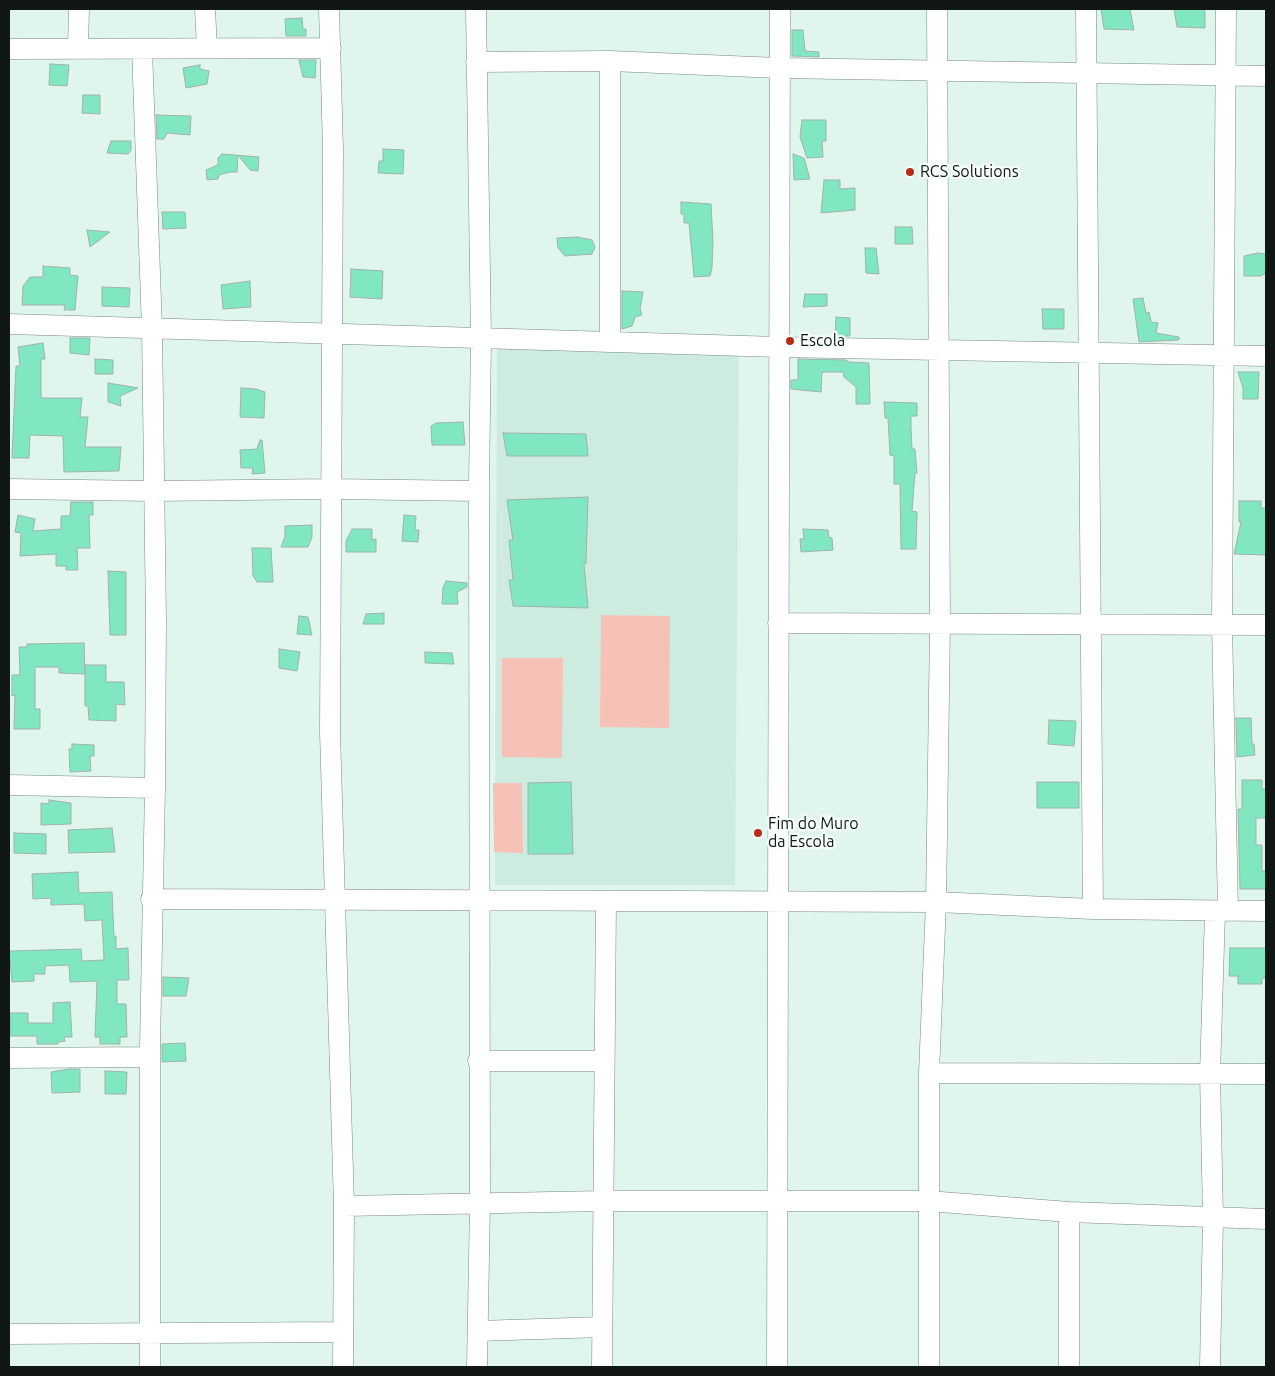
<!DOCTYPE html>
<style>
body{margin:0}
#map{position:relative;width:1275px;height:1376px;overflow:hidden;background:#e0f5eb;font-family:Ubuntu,sans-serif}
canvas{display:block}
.frame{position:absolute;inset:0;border:10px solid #101714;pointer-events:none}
</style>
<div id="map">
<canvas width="1275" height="1376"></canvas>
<div class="frame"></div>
</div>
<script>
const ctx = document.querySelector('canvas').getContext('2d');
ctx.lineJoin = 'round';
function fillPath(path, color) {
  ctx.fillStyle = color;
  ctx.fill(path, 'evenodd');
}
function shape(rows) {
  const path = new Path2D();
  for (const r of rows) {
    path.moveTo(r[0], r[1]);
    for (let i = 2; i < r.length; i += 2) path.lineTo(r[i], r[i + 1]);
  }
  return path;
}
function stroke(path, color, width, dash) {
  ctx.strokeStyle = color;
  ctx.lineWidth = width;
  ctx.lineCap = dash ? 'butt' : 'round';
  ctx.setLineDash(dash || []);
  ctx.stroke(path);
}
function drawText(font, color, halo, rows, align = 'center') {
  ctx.font = font + ' Ubuntu,sans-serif';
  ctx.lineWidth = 4.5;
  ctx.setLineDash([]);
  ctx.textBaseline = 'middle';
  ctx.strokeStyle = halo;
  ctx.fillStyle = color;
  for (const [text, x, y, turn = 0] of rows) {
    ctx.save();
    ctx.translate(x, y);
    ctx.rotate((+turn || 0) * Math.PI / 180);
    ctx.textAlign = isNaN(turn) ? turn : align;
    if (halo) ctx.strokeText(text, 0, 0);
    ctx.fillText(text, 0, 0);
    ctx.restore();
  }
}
const built = shape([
 [497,349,739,350,735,885,495,885]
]);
const green = shape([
 [601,615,670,616,669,728,600,727],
 [502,658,563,658,562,758,502,757],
 [493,783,522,783,523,853,494,852]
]);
const building = shape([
 [1101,9,1130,9,1134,30,1104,29,1101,9],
 [1174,9,1205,9,1205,28,1177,27,1174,9],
 [302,18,303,29,306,29,306,36,286,36,285,19,302,18],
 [792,30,803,30,805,51,819,52,819,57,792,56,792,30],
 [299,60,316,60,315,78,303,77,299,60],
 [50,64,69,65,67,86,49,85,50,64],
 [200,65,200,69,209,71,207,84,186,88,183,68,200,65],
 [83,95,100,95,100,114,82,113,83,95],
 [156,115,191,116,190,135,167,133,164,139,157,139,156,115],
 [802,120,826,120,826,141,822,141,823,157,807,158,800,137,802,120],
 [111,141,131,141,131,150,128,154,107,153,111,141],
 [383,149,404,150,403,174,378,173,379,161,383,161,383,149],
 [222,154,259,157,258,171,250,170,238,155,237,172,230,172,219,175,218,179,207,180,206,170,218,165,218,158,222,154],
 [793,154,804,158,810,179,794,180,793,154],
 [824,180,840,180,840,189,855,188,855,210,821,213,824,180],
 [681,202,711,204,713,241,712,268,710,276,694,277,689,223,684,223,684,214,681,214,681,202],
 [162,212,185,212,186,228,163,229,162,212],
 [895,227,912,227,913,244,895,244,895,227],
 [87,230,110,232,90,247,87,230],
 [577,237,592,240,595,247,592,254,565,256,558,248,557,238,577,237],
 [865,248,876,248,879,274,866,273,865,248],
 [1258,253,1266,254,1266,273,1261,276,1244,276,1244,256,1258,253],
 [43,266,70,268,70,275,78,276,75,310,64,310,65,305,22,305,23,286,30,277,43,277,43,266],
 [351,269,383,271,382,299,350,297,351,269],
 [250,281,251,307,223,309,221,285,250,281],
 [102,287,130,288,129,307,102,306,102,287],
 [622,291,643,292,640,309,642,315,635,317,632,326,622,329,622,291],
 [805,294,827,294,827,306,803,307,805,294],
 [1143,298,1146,313,1149,312,1151,322,1158,323,1156,333,1179,337,1179,340,1139,342,1133,299,1143,298],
 [1042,309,1064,309,1064,329,1043,329,1042,309],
 [836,317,850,318,850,336,835,336,836,317],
 [70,338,90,338,89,355,70,353,70,338],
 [43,343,45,359,41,359,41,398,82,398,80,417,88,417,85,447,121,447,119,471,64,472,63,436,30,435,29,458,12,458,16,366,20,366,18,347,43,343],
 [95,359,113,360,113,374,95,374,95,359],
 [798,359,846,360,849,362,869,363,870,404,856,404,856,387,844,377,843,372,822,372,821,392,791,389,791,380,798,380,798,359],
 [1238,372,1259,372,1258,399,1243,399,1243,388,1238,372],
 [108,383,138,388,120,396,121,406,108,402,108,383],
 [241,388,256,389,265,392,264,418,240,417,241,388],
 [884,402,917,403,917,416,911,416,911,428,912,449,915,449,917,473,915,473,912,511,917,512,916,549,901,549,900,484,894,484,894,456,890,455,888,418,885,418,884,402],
 [463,422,465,445,432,445,431,426,436,423,463,422],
 [503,433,586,434,588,456,507,456,503,433],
 [260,440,262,440,265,473,252,474,253,468,241,468,240,450,257,449,260,440],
 [588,497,586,563,584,564,588,608,513,606,509,580,513,580,509,540,513,540,507,500,588,497],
 [1239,501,1261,501,1261,508,1266,508,1266,555,1234,554,1241,522,1239,522,1239,501],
 [71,502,93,502,93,515,89,515,90,548,77,548,78,570,66,570,66,566,56,566,56,554,20,556,21,533,15,532,18,515,35,519,33,531,61,529,61,516,70,516,71,502],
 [404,515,416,516,415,530,419,530,418,542,402,541,404,515],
 [312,525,312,537,308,547,281,547,285,536,285,526,312,525],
 [352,529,372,529,372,540,376,539,376,552,346,552,346,541,352,529],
 [803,529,828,530,829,537,832,538,833,550,801,552,800,539,804,539,803,529],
 [252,548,271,548,273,582,257,582,253,576,252,548],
 [108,571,126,572,126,635,110,635,108,571],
 [446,581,467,583,467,587,457,592,458,604,442,604,443,588,446,581],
 [384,613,384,624,363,624,366,614,384,613],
 [299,616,308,617,312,635,297,634,299,616],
 [84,643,85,674,59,673,59,667,35,667,35,709,40,709,40,729,14,729,15,695,12,696,12,675,20,675,19,647,27,647,27,644,84,643],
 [279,649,300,652,297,671,279,668,279,649],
 [425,652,452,653,454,664,425,663,425,652],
 [85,665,106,665,106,682,124,682,125,705,116,704,116,721,89,720,88,706,85,706,85,665],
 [1236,718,1251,718,1252,744,1254,744,1255,755,1237,757,1236,718],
 [1049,720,1076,721,1074,746,1048,744,1049,720],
 [72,744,94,745,94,756,90,756,91,771,70,772,69,749,72,749,72,744],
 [1242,780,1262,780,1262,789,1266,789,1266,818,1256,818,1256,845,1262,845,1262,871,1266,871,1266,889,1240,889,1238,809,1242,809,1242,780],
 [571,782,573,854,528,854,528,783,571,782],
 [1037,782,1079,782,1079,808,1037,808,1037,782],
 [49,800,71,803,71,824,41,825,41,803,49,804,49,800],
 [112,828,115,852,69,853,68,830,112,828],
 [14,833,46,834,46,854,14,853,14,833],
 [78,872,79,893,112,892,114,937,116,936,116,949,128,948,129,980,117,980,117,1004,126,1004,127,1037,120,1037,120,1044,100,1044,100,1037,95,1037,97,981,70,982,69,965,45,966,45,974,34,974,34,981,12,982,9,951,81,949,82,961,104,960,102,920,85,921,84,904,51,905,51,898,33,899,32,874,78,872],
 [1230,948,1266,948,1266,978,1262,978,1262,984,1238,984,1238,976,1229,976,1230,948],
 [163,977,189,978,186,996,163,996,163,977],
 [70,1002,72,1037,64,1037,65,1041,58,1042,58,1044,37,1044,37,1036,10,1036,10,1013,28,1013,28,1023,53,1023,53,1003,70,1002],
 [185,1043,186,1061,162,1062,162,1044,185,1043],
 [69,1069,80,1069,80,1092,52,1093,51,1072,69,1069],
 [105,1071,127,1072,126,1094,105,1094,105,1071]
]);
const minor = shape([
 [205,9,207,48],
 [329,9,333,149,330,732,344,1206,343,1367],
 [476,9,481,338,479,485,480,1203,477,1367],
 [1086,9,1093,909],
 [1226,9,1222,625,1228,910],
 [9,49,331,48],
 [78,49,79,9],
 [142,49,152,329,156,618,155,788,150,1047,150,1367],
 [476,62,610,61,779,68,1266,76],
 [9,324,779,347,1266,356],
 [610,342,610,61],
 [9,489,153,491,331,489,479,491],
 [778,623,1266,625],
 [9,785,155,788],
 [151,899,936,902,1093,909,1266,911],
 [9,1058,150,1057],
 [478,1061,603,1061],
 [929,1073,1266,1074],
 [344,1206,603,1201,928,1201,1069,1212,1266,1219],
 [478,1331,602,1327],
 [9,1334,343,1332],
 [602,1367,606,902],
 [777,1367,780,9],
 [929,1367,929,1073,936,902,940,624,937,9],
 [1069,1367,1069,1212],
 [1210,1367,1213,1218,1210,1074,1215,912]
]);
const markers = [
 [910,172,5,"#b72a18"],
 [790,341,5,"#b72a18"],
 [758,833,5,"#b72a18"]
];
const poiNames = [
 ["RCS Solutions",920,172],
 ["Escola",800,341],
 ["Fim do Muro",768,824],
 ["da Escola",768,842]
];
fillPath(built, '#ceebdf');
fillPath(green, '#f6c2b8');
fillPath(building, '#80e7c0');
stroke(building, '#9fb3aa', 1);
stroke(minor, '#778a82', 21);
stroke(minor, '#fff', 20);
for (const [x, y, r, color] of markers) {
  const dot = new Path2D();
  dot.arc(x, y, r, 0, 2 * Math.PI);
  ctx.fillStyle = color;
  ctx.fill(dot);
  stroke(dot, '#f6fffb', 2);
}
drawText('16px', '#101714', '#f6fffb', poiNames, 'left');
</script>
